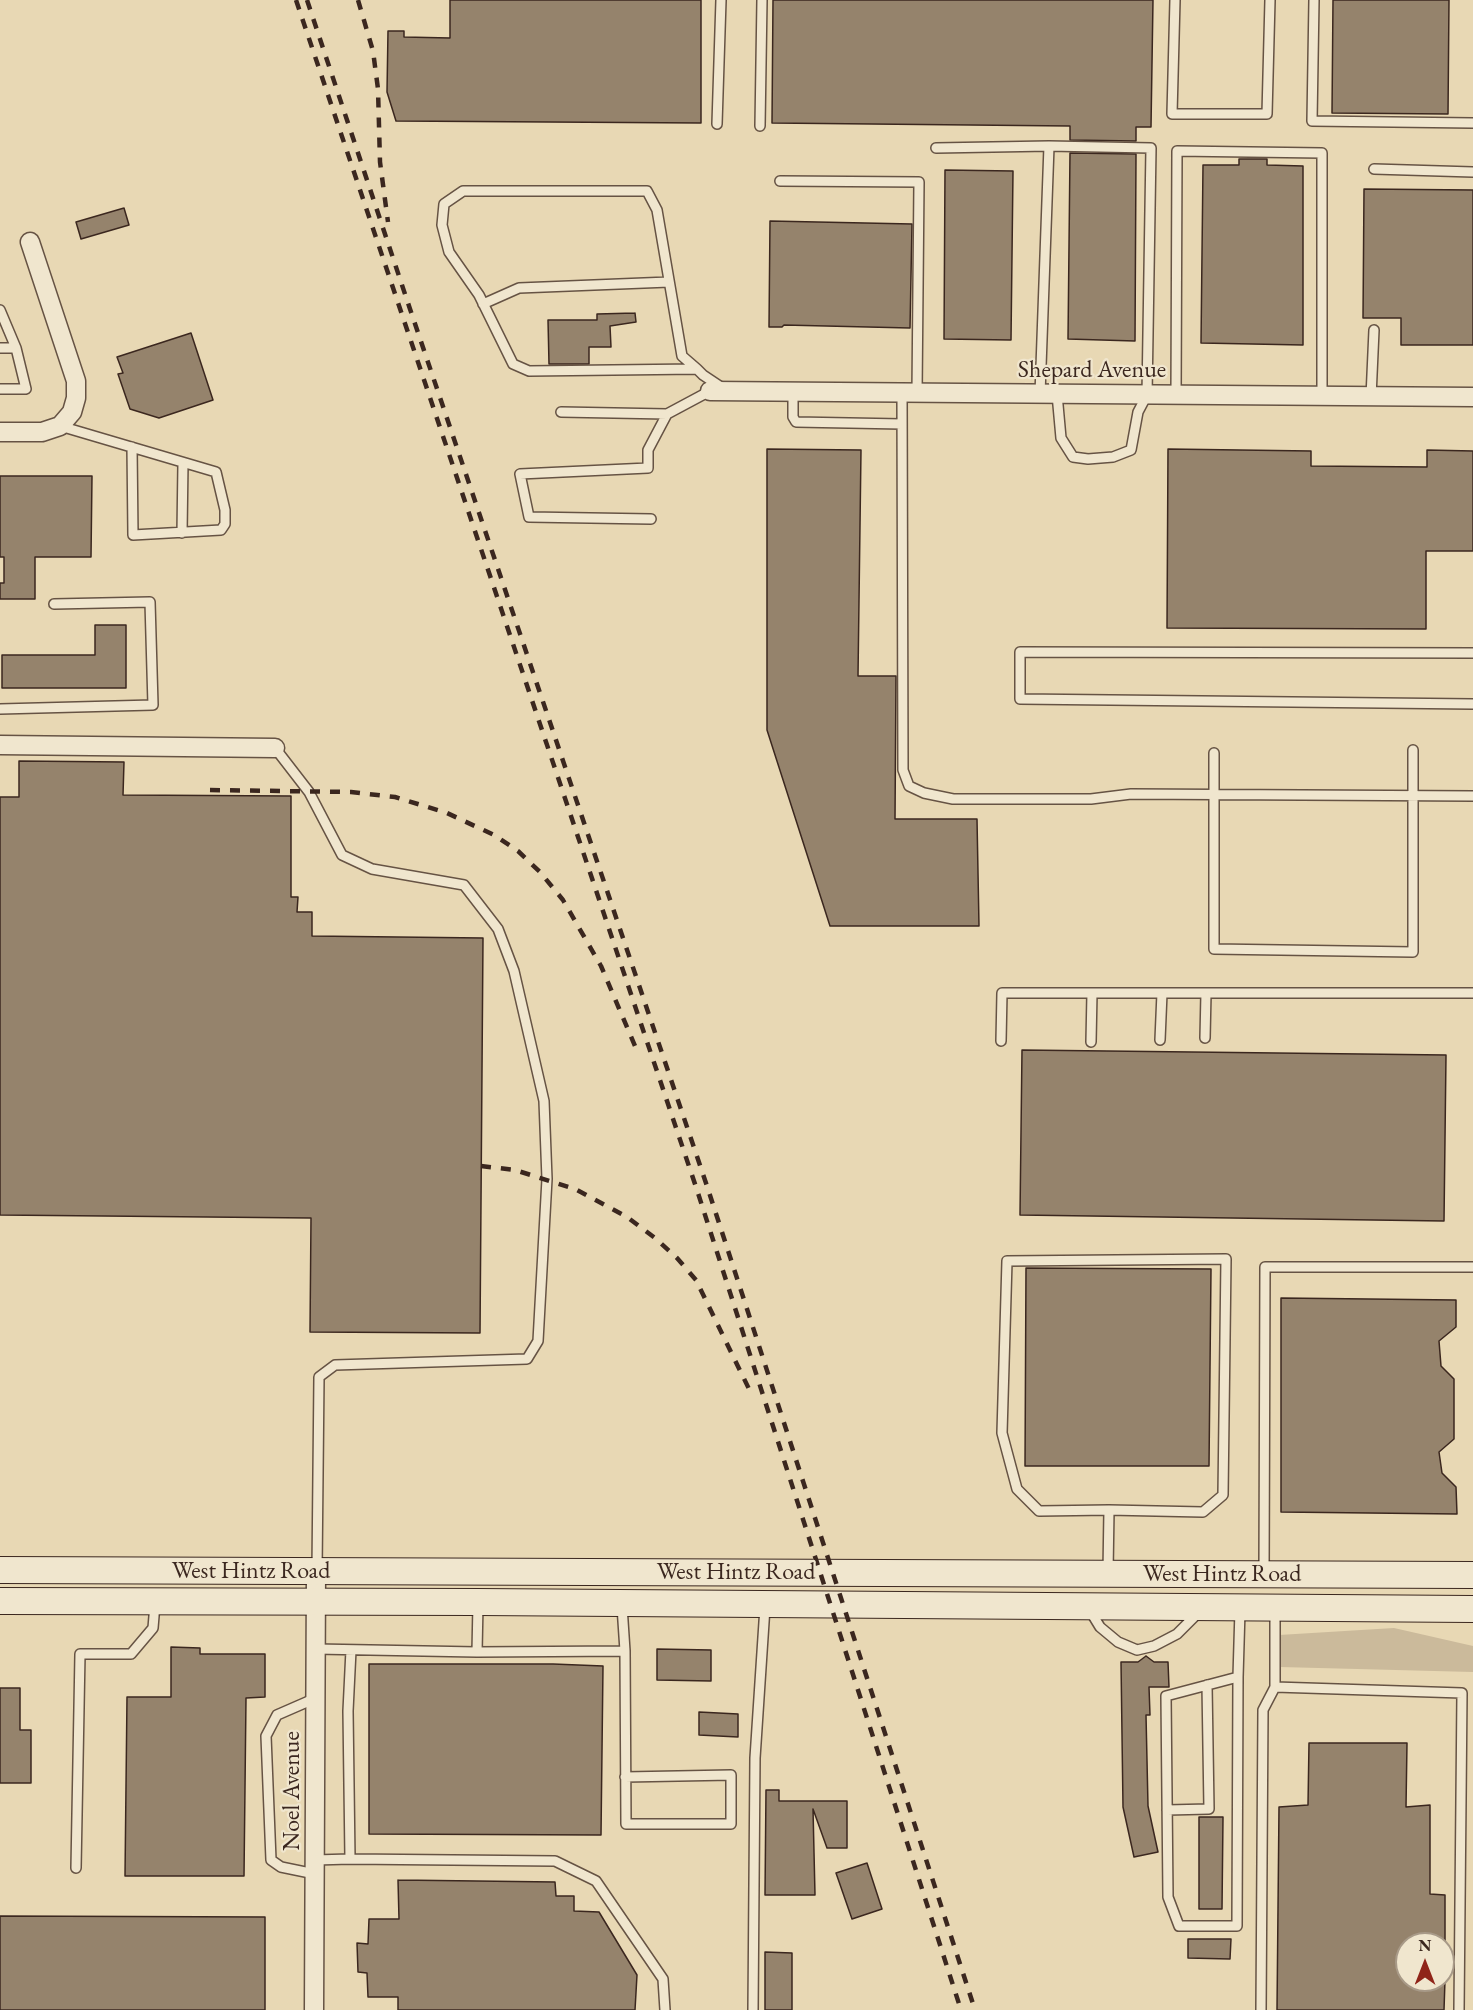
<!DOCTYPE html>
<style>
body{margin:0}
#map{position:relative;width:1473px;height:2010px;overflow:hidden;background:#e8d8b4;font-family:"EB Garamond",serif}
canvas{display:block}
.north{position:absolute;left:1395px;top:1932px;width:60px;height:60px;box-sizing:border-box;background:#f0e6ce;border:2px solid #a89a88;border-radius:50%;rotate:0deg;font-size:16px;font-weight:700;line-height:24px;text-align:center;color:#3b271f}
.north::after{content:'';display:block;margin:auto;width:21px;height:27px;background:#8f2418;clip-path:polygon(50% 0,100% 100%,50% 72%,0 100%)}
</style>
<div id="map">
<canvas width="1473" height="2010"></canvas>
<div class="north">N</div>
</div>
<script>
const ctx = document.querySelector('canvas').getContext('2d');
ctx.lineJoin = 'round';
function fillPath(path, color) {
  ctx.fillStyle = color;
  ctx.fill(path, 'evenodd');
}
function shape(rows) {
  const path = new Path2D();
  for (const r of rows) {
    path.moveTo(r[0], r[1]);
    for (let i = 2; i < r.length; i += 2) path.lineTo(r[i], r[i + 1]);
  }
  return path;
}
function stroke(path, color, width, dash) {
  ctx.strokeStyle = color;
  ctx.lineWidth = width;
  ctx.lineCap = dash ? 'butt' : 'round';
  ctx.setLineDash(dash || []);
  ctx.stroke(path);
}
function drawText(font, color, halo, rows, align = 'center') {
  ctx.font = font + ' "EB Garamond",serif';
  ctx.lineWidth = 4.5;
  ctx.setLineDash([]);
  ctx.textBaseline = 'middle';
  ctx.strokeStyle = halo;
  ctx.fillStyle = color;
  for (const [text, x, y, turn = 0] of rows) {
    ctx.save();
    ctx.translate(x, y);
    ctx.rotate((+turn || 0) * Math.PI / 180);
    ctx.textAlign = isNaN(turn) ? turn : align;
    if (halo) ctx.strokeText(text, 0, 0);
    ctx.fillText(text, 0, 0);
    ctx.restore();
  }
}
const green = shape([
 [1394,1628,1473,1646,1473,1672,1280,1667,1279,1635]
]);
const building = shape([
 [450,0,701,0,701,123,396,121,387,92,388,31,404,31,404,37,450,38,450,0],
 [773,0,1153,0,1151,127,1136,127,1136,141,1070,140,1070,126,772,123,773,0],
 [1333,0,1449,0,1448,114,1332,113,1333,0],
 [1070,153,1136,154,1135,341,1068,339,1070,153],
 [1239,159,1267,159,1267,165,1303,166,1303,345,1201,343,1203,165,1239,165,1239,159],
 [945,170,1013,171,1011,340,944,339,945,170],
 [1364,189,1473,190,1473,345,1401,345,1401,318,1363,318,1364,189],
 [124,208,129,225,81,239,76,222,124,208],
 [770,221,912,224,910,328,784,325,782,327,769,327,770,221],
 [635,313,636,322,610,326,611,347,589,347,589,364,549,364,548,320,597,320,597,314,635,313],
 [191,333,213,400,159,418,130,409,118,374,123,373,117,357,191,333],
 [767,449,861,450,858,676,896,676,895,819,977,819,979,926,830,926,767,730,767,449],
 [1168,449,1311,451,1311,466,1427,467,1427,450,1473,451,1473,551,1426,551,1426,629,1167,628,1168,449],
 [0,476,92,476,91,557,35,557,35,599,0,599,0,583,4,583,4,557,0,557,0,476],
 [95,625,126,625,126,688,2,688,2,655,95,655,95,625],
 [19,761,124,762,123,795,291,796,291,897,298,897,297,912,312,912,312,936,483,938,480,1333,310,1332,311,1218,0,1215,0,797,19,797,19,761],
 [1022,1050,1446,1055,1444,1221,1020,1215,1022,1050],
 [1026,1268,1211,1269,1209,1466,1025,1466,1026,1268],
 [1281,1298,1456,1300,1456,1327,1439,1341,1441,1366,1454,1379,1454,1439,1439,1452,1442,1473,1456,1487,1457,1514,1281,1512,1281,1298],
 [171,1647,200,1648,200,1654,265,1654,265,1697,246,1698,244,1876,125,1876,127,1697,171,1697,171,1647],
 [657,1649,711,1650,711,1681,657,1680,657,1649],
 [1146,1656,1154,1662,1168,1662,1169,1687,1149,1687,1150,1715,1146,1715,1148,1806,1158,1852,1134,1857,1123,1807,1121,1662,1138,1662,1146,1656],
 [369,1664,553,1664,603,1666,601,1835,369,1834,369,1664],
 [0,1688,20,1688,20,1730,31,1730,31,1783,0,1783,0,1688],
 [699,1712,738,1714,738,1737,699,1735,699,1712],
 [1309,1743,1407,1743,1406,1807,1430,1805,1430,1894,1445,1895,1445,1944,1407,1944,1407,1980,1445,1980,1444,2010,1277,2010,1279,1807,1308,1805,1309,1743],
 [766,1790,779,1790,779,1801,847,1801,847,1848,827,1848,813,1809,815,1895,765,1895,766,1790],
 [1199,1817,1223,1817,1222,1909,1199,1909,1199,1817],
 [867,1863,882,1909,852,1919,836,1873,867,1863],
 [398,1880,555,1882,556,1896,574,1896,574,1911,599,1912,637,1975,635,2010,398,2010,398,1997,368,1997,367,1973,358,1972,357,1943,368,1944,369,1919,399,1919,398,1880],
 [0,1916,265,1917,265,2010,0,2010,0,1916],
 [1188,1939,1231,1939,1230,1959,1188,1958,1188,1939],
 [765,1952,792,1953,792,2010,765,2010,765,1952]
]);
const lane = shape([
 [1175,0,1172,114,1267,114,1270,0],
 [1314,0,1312,121,1473,123],
 [717,124,721,0],
 [760,126,762,0],
 [936,148,1049,146],
 [1374,169,1473,172],
 [780,181,919,182,917,393],
 [483,304,519,288,669,282],
 [0,310,16,348,26,389,0,389],
 [0,348,16,348],
 [697,369,529,371,513,364,479,295,449,252,442,225,444,204,463,191,647,191,657,210,682,356,697,369,703,375,724,389],
 [793,392,793,417,796,422,902,424],
 [902,393,903,770,909,786,924,793,953,799,1091,799,1131,794,1473,796],
 [1040,394,1049,146,1151,148,1147,395,1138,412,1131,450,1113,457,1088,459,1073,457,1061,438,1057,394],
 [1176,395,1177,151,1322,153,1322,396],
 [1371,397,1374,330],
 [561,412,667,414,710,391],
 [60,426,216,472,225,510,225,524,221,530,133,535,132,447],
 [651,519,529,517,520,474,648,468,648,450,667,414],
 [182,533,183,463],
 [1473,653,1020,652,1020,699,1473,704],
 [0,709,153,705,150,602,54,604],
 [275,748,309,792,342,855,372,869,464,885,498,929,514,971,544,1101,547,1179,538,1341,527,1359,335,1365,319,1377,317,1570],
 [1214,753,1214,949,1413,952,1413,750],
 [1205,1038,1206,993],
 [1160,1040,1162,993],
 [1001,1041,1002,993,1473,993],
 [1091,1042,1092,993],
 [1108,1572,1109,1510,1203,1512,1223,1495,1226,1259,1007,1261,1002,1433,1017,1489,1039,1511,1109,1510],
 [1264,1572,1265,1267,1473,1267],
 [478,1604,477,1652,625,1651],
 [622,1606,625,1651,626,1824,731,1824,731,1775,625,1777],
 [1089,1609,1100,1627,1118,1642,1137,1650,1154,1646,1177,1634,1199,1612],
 [1275,1610,1275,1687,1462,1693,1459,2010],
 [316,1649,477,1652],
 [351,1650,348,1711,350,1859,555,1861,596,1881,663,1979,665,2010],
 [1238,1677,1166,1696,1168,1897,1179,1926,1237,1926,1238,1677,1240,1610],
 [1167,1810,1209,1809,1207,1685],
 [315,1860,350,1859],
 [76,1868,80,1654,131,1654,153,1628,155,1604],
 [315,1874,281,1867,271,1860,266,1736,277,1715,316,1698],
 [753,2010,755,1758,765,1607],
 [1261,2010,1263,1710,1275,1687]
]);
const street = shape([
 [710,391,1473,397],
 [0,432,42,432,60,426,72,412,76,398,76,381,30,242],
 [0,745,275,748],
 [314,2010,316,1572]
]);
const secondary = shape([
 [0,1570,1473,1575],
 [0,1601,478,1602,1473,1609]
]);
const rail = shape([
 [296,0,697,1190,961,2010],
 [307,0,410,309,707,1186,975,2010],
 [358,0,373,51,378,89,380,162,388,222],
 [210,790,351,792,395,797,447,813,494,835,518,851,540,872,563,900,601,966,638,1053],
 [481,1166,515,1170,575,1189,627,1217,655,1238,677,1258,696,1280,750,1391]
]);
const streetNames = [
 ["Shepard Avenue",1092,370],
 ["West Hintz Road",251,1571],
 ["West Hintz Road",736,1572],
 ["West Hintz Road",1222,1574],
 ["Noel Avenue",292,1791,-90]
];
fillPath(green, '#cbba9b');
fillPath(building, '#95836c');
stroke(building, '#3b271f', 1.5);
stroke(lane, '#665344', 12);
stroke(street, '#665344', 21);
stroke(secondary, '#3b271f', 28);
stroke(lane, '#f0e6ce', 9);
stroke(street, '#f0e6ce', 18);
stroke(secondary, '#f0e6ce', 26);
stroke(rail, '#3b271f', 4.5, [10, 10]);
drawText('24px', '#3b271f', '#f0e6ce', streetNames);
</script>
